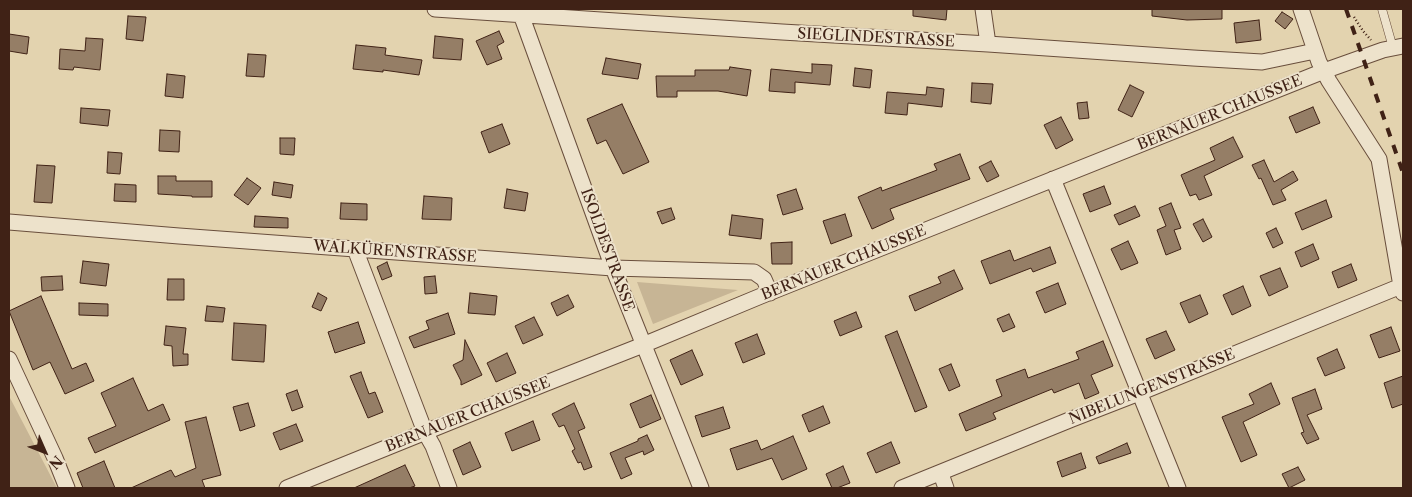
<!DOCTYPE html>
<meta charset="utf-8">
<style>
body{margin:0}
#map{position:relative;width:1412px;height:497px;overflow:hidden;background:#e3d3af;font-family:"Libre Caslon Text",serif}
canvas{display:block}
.frame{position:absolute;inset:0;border:10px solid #402216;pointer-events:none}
.north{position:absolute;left:20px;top:427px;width:50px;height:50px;-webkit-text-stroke:4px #ede2cb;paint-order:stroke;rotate:134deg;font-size:14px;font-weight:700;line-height:20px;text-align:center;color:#402216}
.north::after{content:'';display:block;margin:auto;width:18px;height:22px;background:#402216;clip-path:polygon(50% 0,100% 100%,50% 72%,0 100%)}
</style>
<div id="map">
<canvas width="1412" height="497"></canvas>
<div class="frame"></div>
<div class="north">N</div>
</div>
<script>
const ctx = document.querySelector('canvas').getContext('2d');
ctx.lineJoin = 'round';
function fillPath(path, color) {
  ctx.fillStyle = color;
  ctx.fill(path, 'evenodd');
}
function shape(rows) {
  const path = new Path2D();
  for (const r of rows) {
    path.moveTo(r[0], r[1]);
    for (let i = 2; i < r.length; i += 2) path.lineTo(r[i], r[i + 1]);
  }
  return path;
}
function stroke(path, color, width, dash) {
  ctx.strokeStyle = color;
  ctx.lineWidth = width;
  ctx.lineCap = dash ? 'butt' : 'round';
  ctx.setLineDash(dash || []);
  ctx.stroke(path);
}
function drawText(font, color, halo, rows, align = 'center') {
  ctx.font = font + ' "Libre Caslon Text",serif';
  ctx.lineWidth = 4;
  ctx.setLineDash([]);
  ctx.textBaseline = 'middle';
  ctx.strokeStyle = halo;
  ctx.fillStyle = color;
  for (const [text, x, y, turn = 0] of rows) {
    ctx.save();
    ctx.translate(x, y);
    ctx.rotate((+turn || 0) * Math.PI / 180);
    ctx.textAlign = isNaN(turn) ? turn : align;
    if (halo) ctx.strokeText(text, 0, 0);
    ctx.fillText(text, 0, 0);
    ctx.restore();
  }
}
const green = shape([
 [637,282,738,290,653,324],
 [9,396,57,488,9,488]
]);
const building = shape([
 [913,9,947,9,946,20,913,16,913,9],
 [1152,9,1222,9,1222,19,1187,20,1152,16,1152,9],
 [1282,12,1293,19,1285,29,1275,21,1282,12],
 [128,16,146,17,143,41,126,39,128,16],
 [1259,20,1261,40,1236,43,1234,23,1259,20],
 [499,31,504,42,497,46,502,59,487,65,476,41,499,31],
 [9,34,29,37,27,54,9,51,9,34],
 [435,36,463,39,461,60,433,58,435,36],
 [86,38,103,39,100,70,74,67,73,70,59,69,60,49,85,51,86,38],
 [356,45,386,48,385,55,422,60,419,75,383,70,383,72,353,69,356,45],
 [248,54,266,55,264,77,246,76,248,54],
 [606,58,641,64,638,79,602,74,606,58],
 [812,64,832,65,830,85,795,82,795,93,769,91,771,69,812,73,812,64],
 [730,67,751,70,747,96,718,91,677,91,677,97,657,97,656,76,695,76,695,70,729,70,730,67],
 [855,68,872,70,870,88,853,86,855,68],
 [167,74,185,76,183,98,165,96,167,74],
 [972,83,993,84,991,104,971,102,972,83],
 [1130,85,1144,92,1132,117,1118,110,1130,85],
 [927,87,944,89,942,107,908,103,907,115,885,113,887,92,926,95,927,87],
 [1087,102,1089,118,1079,119,1077,103,1087,102],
 [622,104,649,162,623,174,606,140,597,144,587,119,622,104],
 [1313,107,1320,123,1296,133,1289,117,1313,107],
 [81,108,110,110,108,126,80,123,81,108],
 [1061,117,1073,140,1056,149,1044,125,1061,117],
 [502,124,510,144,489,153,481,132,502,124],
 [160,130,180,131,179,152,159,151,160,130],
 [1233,137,1243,157,1204,176,1212,195,1199,200,1196,194,1190,196,1181,175,1215,160,1210,148,1233,137],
 [280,138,295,138,294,155,280,154,280,138],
 [108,152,122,153,120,174,107,173,108,152],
 [960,154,970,179,890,209,894,219,872,229,858,197,881,187,882,191,937,170,934,164,960,154],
 [1264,160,1274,182,1293,171,1298,180,1281,190,1286,200,1273,205,1261,178,1259,179,1252,165,1264,160],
 [991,161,999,176,987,182,979,167,991,161],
 [37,165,55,166,52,203,34,202,37,165],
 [158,176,176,176,176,181,212,181,212,197,192,197,192,196,158,194,158,176],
 [247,178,261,188,248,205,234,195,247,178],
 [274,182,293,185,291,198,272,195,274,182],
 [115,184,136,185,136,202,114,201,115,184],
 [1104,186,1111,204,1090,212,1083,194,1104,186],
 [507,189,528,193,525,211,504,208,507,189],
 [796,189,803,209,783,215,777,195,796,189],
 [424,196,452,198,451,220,422,219,424,196],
 [1326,200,1332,217,1302,230,1295,213,1326,200],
 [341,203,367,204,367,220,340,219,341,203],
 [1171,203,1181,228,1174,230,1181,249,1166,255,1157,230,1166,226,1159,208,1171,203],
 [1135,206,1140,216,1119,225,1114,215,1135,206],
 [671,208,675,219,662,224,657,212,671,208],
 [845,214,852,236,831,244,823,221,845,214],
 [732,215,763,219,761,239,729,235,732,215],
 [255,216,288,218,288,228,254,227,255,216],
 [1203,219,1212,237,1203,242,1193,224,1203,219],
 [1276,228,1283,243,1273,248,1266,233,1276,228],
 [1128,241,1138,263,1121,270,1111,249,1128,241],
 [792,242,792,264,772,264,771,243,792,242],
 [1313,244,1319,259,1301,267,1295,252,1313,244],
 [1050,247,1056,263,1033,272,1031,268,990,284,981,261,1010,250,1014,261,1050,247],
 [83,261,109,264,106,286,80,283,83,261],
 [387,262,392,276,382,280,377,267,387,262],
 [1351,264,1357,280,1338,288,1332,272,1351,264],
 [1280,268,1288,287,1269,296,1260,276,1280,268],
 [954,270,963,289,915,311,909,296,941,283,938,277,954,270],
 [62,276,63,290,42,291,41,277,62,276],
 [435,276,437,293,425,294,424,277,435,276],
 [168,279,184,279,184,300,167,300,168,279],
 [1058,283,1066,304,1045,313,1036,292,1058,283],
 [1243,286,1251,306,1232,315,1223,295,1243,286],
 [318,293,327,298,321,311,312,307,318,293],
 [470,293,497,296,495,315,468,313,470,293],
 [568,295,574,307,557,316,551,303,568,295],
 [1200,295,1208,314,1189,323,1180,303,1200,295],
 [41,296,72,369,86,363,94,381,65,394,50,362,33,370,9,311,41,296],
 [79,303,108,304,108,316,79,315,79,303],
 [207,306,225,308,223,322,205,321,207,306],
 [856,312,862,327,840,336,834,321,856,312],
 [448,313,455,334,414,348,409,337,429,329,426,321,448,313],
 [1009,314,1015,327,1003,332,997,319,1009,314],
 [534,317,543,335,523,344,515,326,534,317],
 [358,322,365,343,335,353,328,332,358,322],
 [234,323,266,325,264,362,232,360,234,323],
 [166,326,186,328,183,354,188,354,188,365,173,366,172,346,164,345,166,326],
 [1391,327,1400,351,1379,358,1370,335,1391,327],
 [897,331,927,407,915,412,885,336,897,331],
 [1166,331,1175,350,1155,359,1146,339,1166,331],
 [757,334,765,354,743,363,735,343,757,334],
 [465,340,482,375,461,385,461,381,453,365,463,360,465,340],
 [1103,341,1113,366,1091,375,1099,393,1085,399,1079,383,1054,393,1052,389,993,413,996,419,966,431,959,414,1002,396,996,380,1025,369,1028,378,1079,359,1076,352,1103,341],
 [1337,349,1345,368,1325,376,1317,358,1337,349],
 [692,350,703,375,681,385,670,360,692,350],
 [507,353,516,373,496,382,487,363,507,353],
 [951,364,960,386,949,391,939,369,951,364],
 [361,372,369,394,375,392,383,412,368,418,350,376,361,372],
 [1403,376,1403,404,1392,408,1384,383,1403,376],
 [133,378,148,411,163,404,170,420,95,453,88,438,116,426,101,393,133,378],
 [1271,383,1280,404,1243,422,1257,455,1241,462,1222,417,1254,404,1249,394,1271,383],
 [1315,389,1322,409,1307,415,1319,439,1307,444,1301,433,1304,432,1292,398,1315,389],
 [297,390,303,407,292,411,286,394,297,390],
 [651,395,661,419,640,428,630,404,651,395],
 [248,403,255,426,240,431,233,407,248,403],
 [574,403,585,428,578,431,592,467,584,470,581,462,578,463,572,451,575,449,564,425,559,427,552,414,574,403],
 [823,406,830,423,809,432,802,415,823,406],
 [723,407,730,428,702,437,695,416,723,407],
 [206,417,221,475,202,480,205,488,131,488,171,470,175,477,196,468,185,422,206,417],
 [533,421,540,440,512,451,505,433,533,421],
 [296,424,303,441,280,450,273,433,296,424],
 [647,435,654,450,644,455,643,451,625,458,632,474,621,479,610,453,638,441,638,439,647,435],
 [793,436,807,469,782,480,772,458,737,470,730,449,757,440,761,450,793,436],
 [470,442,481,467,463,475,453,450,470,442],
 [891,442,900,463,876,473,867,453,891,442],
 [1127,443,1131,453,1099,464,1096,457,1127,443],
 [1081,453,1086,468,1062,477,1057,462,1081,453],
 [104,461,115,488,83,488,77,473,104,461],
 [405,465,415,486,409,488,354,488,405,465],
 [843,466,850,483,837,488,832,488,826,474,843,466],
 [1298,467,1305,480,1289,488,1282,474,1298,467]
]);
const path = shape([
 [1354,17,1363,31,1371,40]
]);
const lane = shape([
 [1382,9,1393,48]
]);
const street = shape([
 [435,9,782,32,988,44,1193,58,1262,62,1315,51],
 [519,9,613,268,701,488],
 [983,9,988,44],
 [1301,9,1319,62,1329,81,1379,159,1401,286,1403,293],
 [1053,179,1178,488],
 [9,222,179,236,613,268,754,272,764,279,770,293],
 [355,249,425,432,433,446,449,488],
 [9,359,55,458,67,488],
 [941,474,946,488],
 [287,488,544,384,643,345,761,296,1324,71,1383,50,1403,46],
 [902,488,1072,419,1139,393,1401,286]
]);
const rail = shape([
 [1346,9,1403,173]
]);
const streetNames = [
 ["SIEGLINDESTRASSE",876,38,3],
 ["BERNAUER CHAUSSEE",1220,113,-22],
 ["ISOLDESTRASSE",607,250,70],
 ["WALKÜRENSTRASSE",395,252,4],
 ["BERNAUER CHAUSSEE",844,263,-22],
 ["NIBELUNGENSTRASSE",1152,387,-22],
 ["BERNAUER CHAUSSEE",468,415,-22]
];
fillPath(green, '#c7b595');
fillPath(building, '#957e66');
stroke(building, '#402216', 1);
stroke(lane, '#694e3c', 9);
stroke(street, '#694e3c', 17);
stroke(path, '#402216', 2.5, [1, 2.5]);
stroke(lane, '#ede2cb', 8);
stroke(street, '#ede2cb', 15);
stroke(rail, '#402216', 4, [9, 9]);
drawText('15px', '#402216', '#ede2cb', streetNames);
</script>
